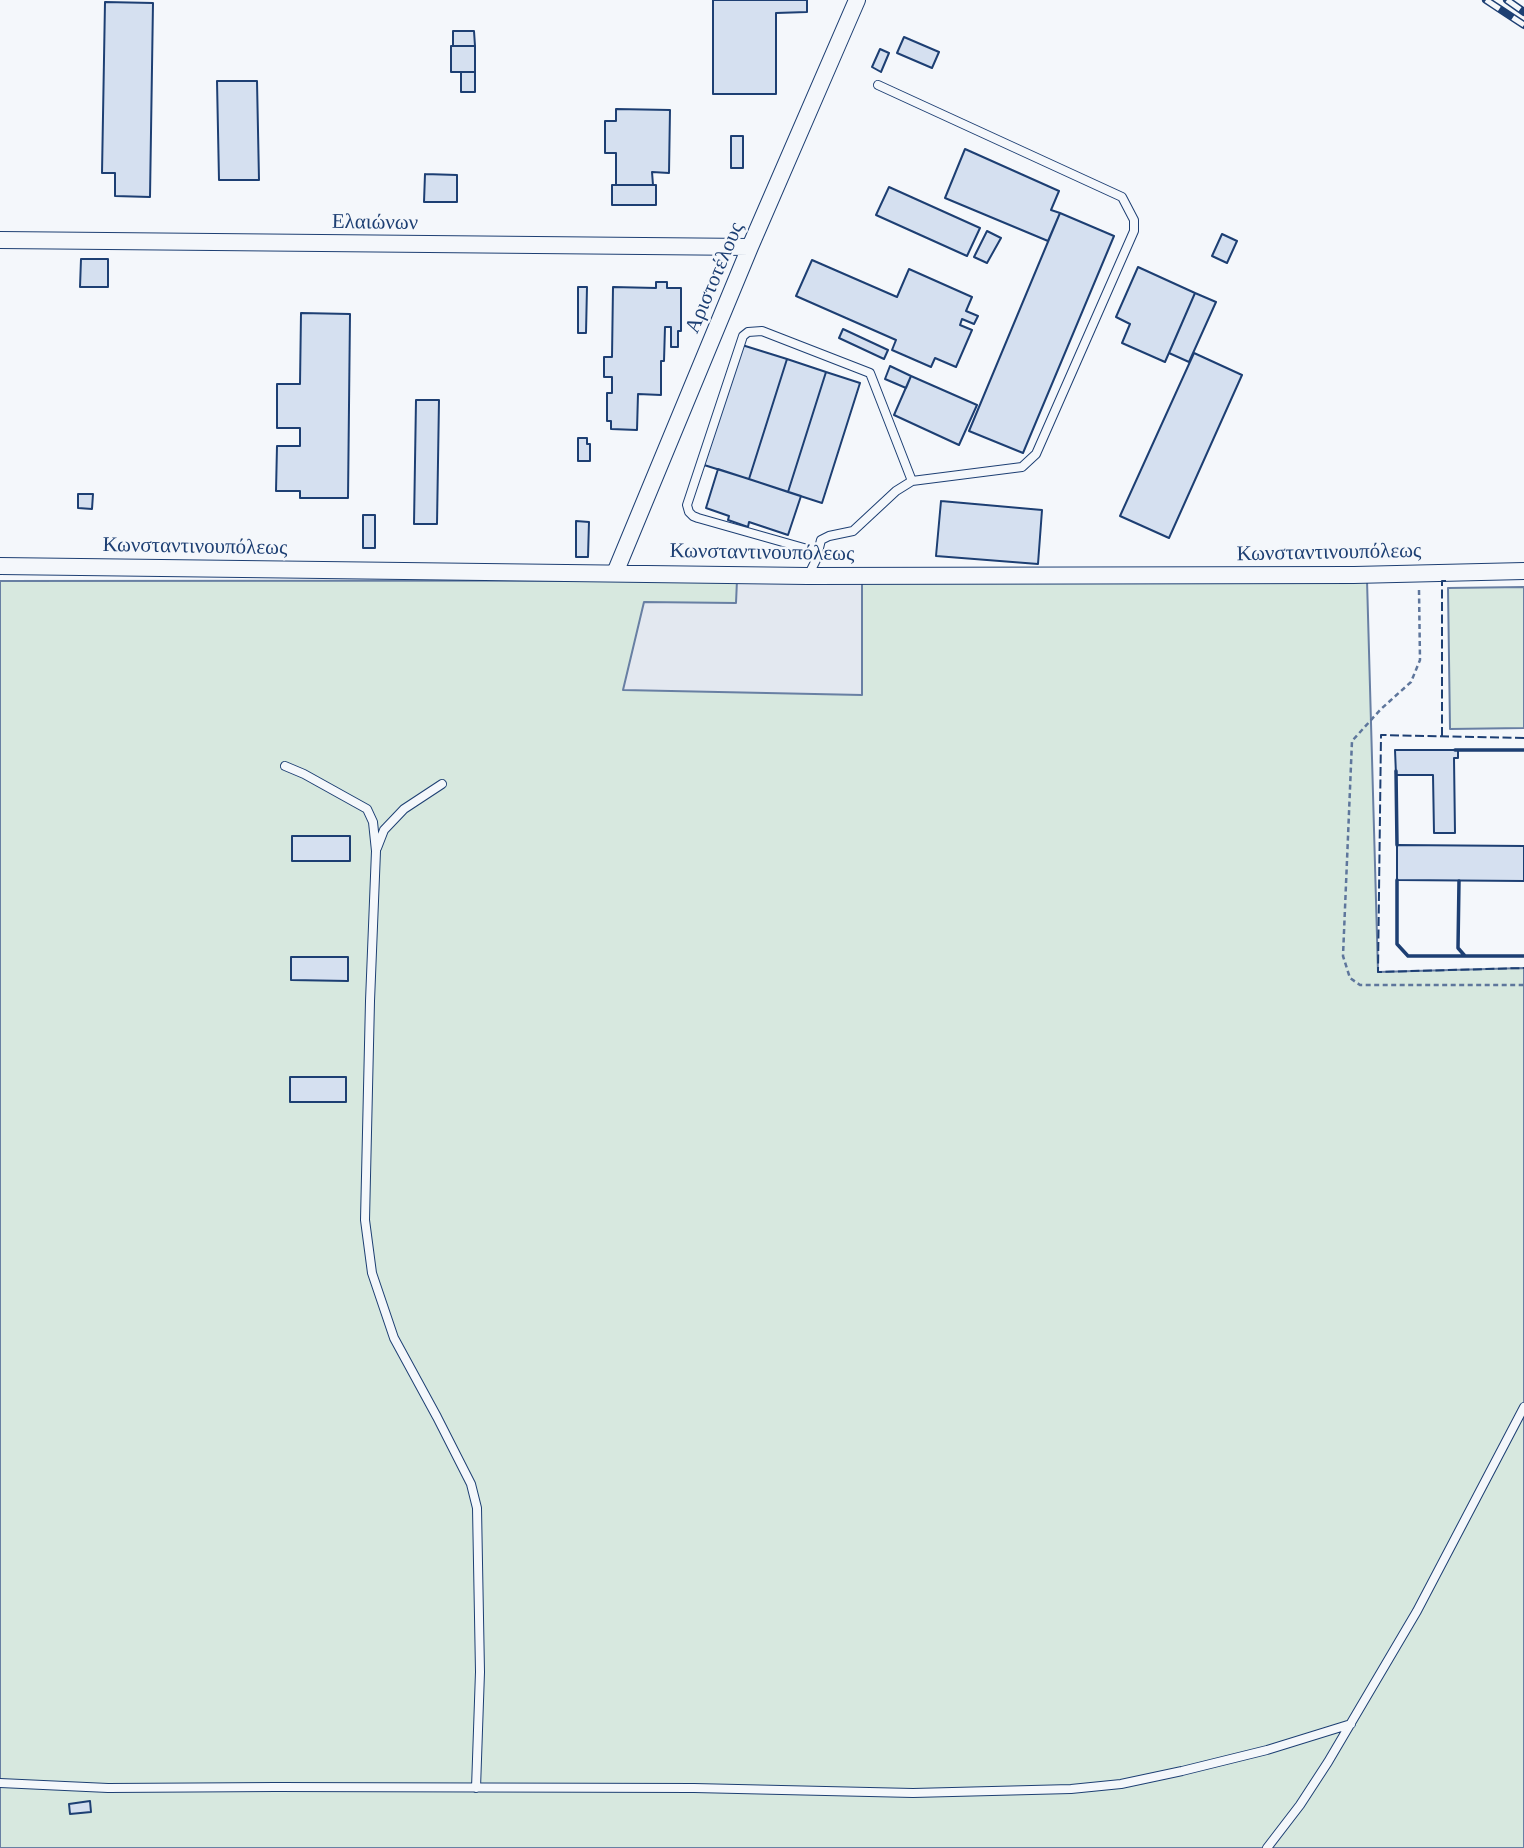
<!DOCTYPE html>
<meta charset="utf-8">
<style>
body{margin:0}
canvas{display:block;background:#f4f7fb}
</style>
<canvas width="1524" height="1848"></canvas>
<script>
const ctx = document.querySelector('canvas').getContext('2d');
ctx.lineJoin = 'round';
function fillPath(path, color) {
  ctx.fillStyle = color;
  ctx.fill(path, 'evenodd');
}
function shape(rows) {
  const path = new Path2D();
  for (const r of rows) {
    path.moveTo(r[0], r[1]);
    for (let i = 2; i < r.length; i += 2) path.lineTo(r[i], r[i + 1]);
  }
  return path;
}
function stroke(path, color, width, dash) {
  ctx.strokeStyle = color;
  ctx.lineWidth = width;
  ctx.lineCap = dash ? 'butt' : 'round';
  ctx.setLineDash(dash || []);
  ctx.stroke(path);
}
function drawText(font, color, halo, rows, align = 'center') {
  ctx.font = font + ' "Times New Roman",serif';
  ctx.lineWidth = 5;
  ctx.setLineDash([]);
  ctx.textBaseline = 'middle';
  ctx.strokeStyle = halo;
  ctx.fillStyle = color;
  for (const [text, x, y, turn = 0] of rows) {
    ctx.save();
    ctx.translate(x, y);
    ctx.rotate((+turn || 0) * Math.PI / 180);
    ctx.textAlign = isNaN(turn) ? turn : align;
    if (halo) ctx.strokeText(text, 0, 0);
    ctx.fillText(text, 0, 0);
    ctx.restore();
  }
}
const green = shape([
 [1367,580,1378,972,1524,968,1524,1848,0,1848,0,581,1367,580],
 [1524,587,1524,728,1450,729,1448,588,1524,587]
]);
const parking = shape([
 [737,580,862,580,862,695,623,690,644,602,736,603,737,580]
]);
const building = shape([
 [713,0,807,0,807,12,776,13,776,94,713,94,713,0],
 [105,2,153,3,150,197,115,196,115,173,102,173,105,2],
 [453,31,474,31,475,46,453,46,453,31],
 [904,37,939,52,932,68,897,53,904,37],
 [451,46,475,46,475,72,451,72,451,46],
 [880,49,889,53,881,72,872,67,880,49],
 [461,72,475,72,475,92,461,92,461,72],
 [217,81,257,81,259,180,219,180,217,81],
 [616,109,670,110,669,173,652,172,653,185,616,185,616,153,605,153,605,121,616,121,616,109],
 [731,136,743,136,743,168,731,168,731,136],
 [965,149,1059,191,1051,210,1060,213,1048,241,945,198,965,149],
 [425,174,457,175,457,202,424,202,425,174],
 [612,185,656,185,656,205,612,205,612,185],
 [889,187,980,228,967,256,876,215,889,187],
 [1060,213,1114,236,1023,453,969,431,1060,213],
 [987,231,1001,238,987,263,974,257,987,231],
 [1222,234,1237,241,1227,263,1212,256,1222,234],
 [81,259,108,259,108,287,80,287,81,259],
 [812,260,897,297,909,269,972,297,966,311,978,316,974,324,962,319,960,325,972,330,956,367,935,358,931,367,892,350,896,340,796,296,812,260],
 [1138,267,1195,293,1165,362,1122,343,1130,324,1116,317,1138,267],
 [656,282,667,282,667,288,681,288,681,331,678,331,678,347,671,347,671,327,665,327,664,361,661,361,661,395,638,394,637,430,611,429,611,421,607,421,607,393,612,393,612,377,604,377,604,357,612,357,613,287,656,288,656,282],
 [578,287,587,287,586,333,578,333,578,287],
 [1195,293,1216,302,1189,362,1169,353,1195,293],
 [301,313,350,314,348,498,300,498,300,491,276,491,277,446,300,446,300,428,277,428,277,384,300,384,301,313],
 [843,329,888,350,884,359,839,338,843,329],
 [742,345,787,359,749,479,704,465,742,345],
 [1194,353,1242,375,1169,538,1120,516,1194,353],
 [787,359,826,372,788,492,749,479,787,359],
 [890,366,911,376,906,388,885,379,890,366],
 [826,372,860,383,822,503,788,492,826,372],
 [911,376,977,405,959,445,894,415,911,376],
 [416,400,439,400,437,524,414,524,416,400],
 [578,438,587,438,587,444,590,444,590,461,578,461,578,438],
 [718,469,801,496,788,535,749,522,748,527,728,520,729,516,706,508,718,469],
 [78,494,93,494,92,509,78,508,78,494],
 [941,501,1042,510,1038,564,936,556,941,501],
 [363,515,375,515,375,548,363,548,363,515],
 [576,521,589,522,588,557,576,557,576,521],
 [1395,750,1458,750,1458,758,1454,758,1455,833,1434,833,1433,775,1396,775,1395,750],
 [292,836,350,836,350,861,292,861,292,836],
 [1397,845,1524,846,1524,881,1397,880,1397,845],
 [291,957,348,957,348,981,291,980,291,957],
 [290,1077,346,1077,346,1102,290,1102,290,1077],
 [90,1801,91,1812,70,1814,69,1804,90,1801]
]);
const path = shape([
 [1419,590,1420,660,1411,682,1381,709,1352,741,1343,956,1350,978,1360,985,1524,985]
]);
const service = shape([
 [818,552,698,518,693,516,689,512,687,505,743,336,748,332,762,331,870,373,912,481],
 [808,576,816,560,821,540,829,536,853,531,896,491,912,481,1022,467,1036,454,1134,231,1134,220,1122,197,878,85],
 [285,766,304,774,367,809,373,822,376,851,370,1001,365,1220,372,1273,394,1338,437,1417,471,1484,477,1508,480,1672,476,1788],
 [377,848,384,830,404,809,442,784],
 [0,1783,108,1788,276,1787,694,1788,913,1793,1071,1789,1121,1784,1182,1771,1267,1750,1351,1724],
 [1267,1848,1300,1805,1328,1762,1417,1611,1524,1407]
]);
const minor = shape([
 [0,240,750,247],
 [0,566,808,576,1354,575,1524,571],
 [615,573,750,247,857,0]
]);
const rail = shape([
 [1486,0,1524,25],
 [1507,0,1524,12]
]);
const fence = shape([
 [1442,736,1442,581,1449,581],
 [1524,738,1381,735,1378,972,1524,968]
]);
const wall = shape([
 [1455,750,1524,750],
 [1396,771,1397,845],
 [1397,880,1397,944,1408,956,1524,956],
 [1459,881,1458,948,1465,956]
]);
const streetNames = [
 ["Ελαιώνων",375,223,1],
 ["Αριστοτέλους",715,278,-67],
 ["Κωνσταντινουπόλεως",195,547,1],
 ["Κωνσταντινουπόλεως",762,553,1],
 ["Κωνσταντινουπόλεως",1329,553,-1]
];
fillPath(green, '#d7e8df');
stroke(green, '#687fa3', 2);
fillPath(parking, '#e3e8f0');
stroke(parking, '#687fa3', 2);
fillPath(building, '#d5e0f0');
stroke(building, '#1d3f73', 2);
stroke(service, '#1d3f73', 10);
stroke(minor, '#1d3f73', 18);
stroke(path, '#5e769c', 2.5, [5, 3.5]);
stroke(service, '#f4f7fb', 8);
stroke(minor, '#f4f7fb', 16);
stroke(rail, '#1d3f73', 8);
stroke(rail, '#f4f7fb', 5, [16]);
stroke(fence, '#1d3f73', 2, [9, 3.5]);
stroke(wall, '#1d3f73', 3.5);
drawText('21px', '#1d3f73', '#f4f7fb', streetNames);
</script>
